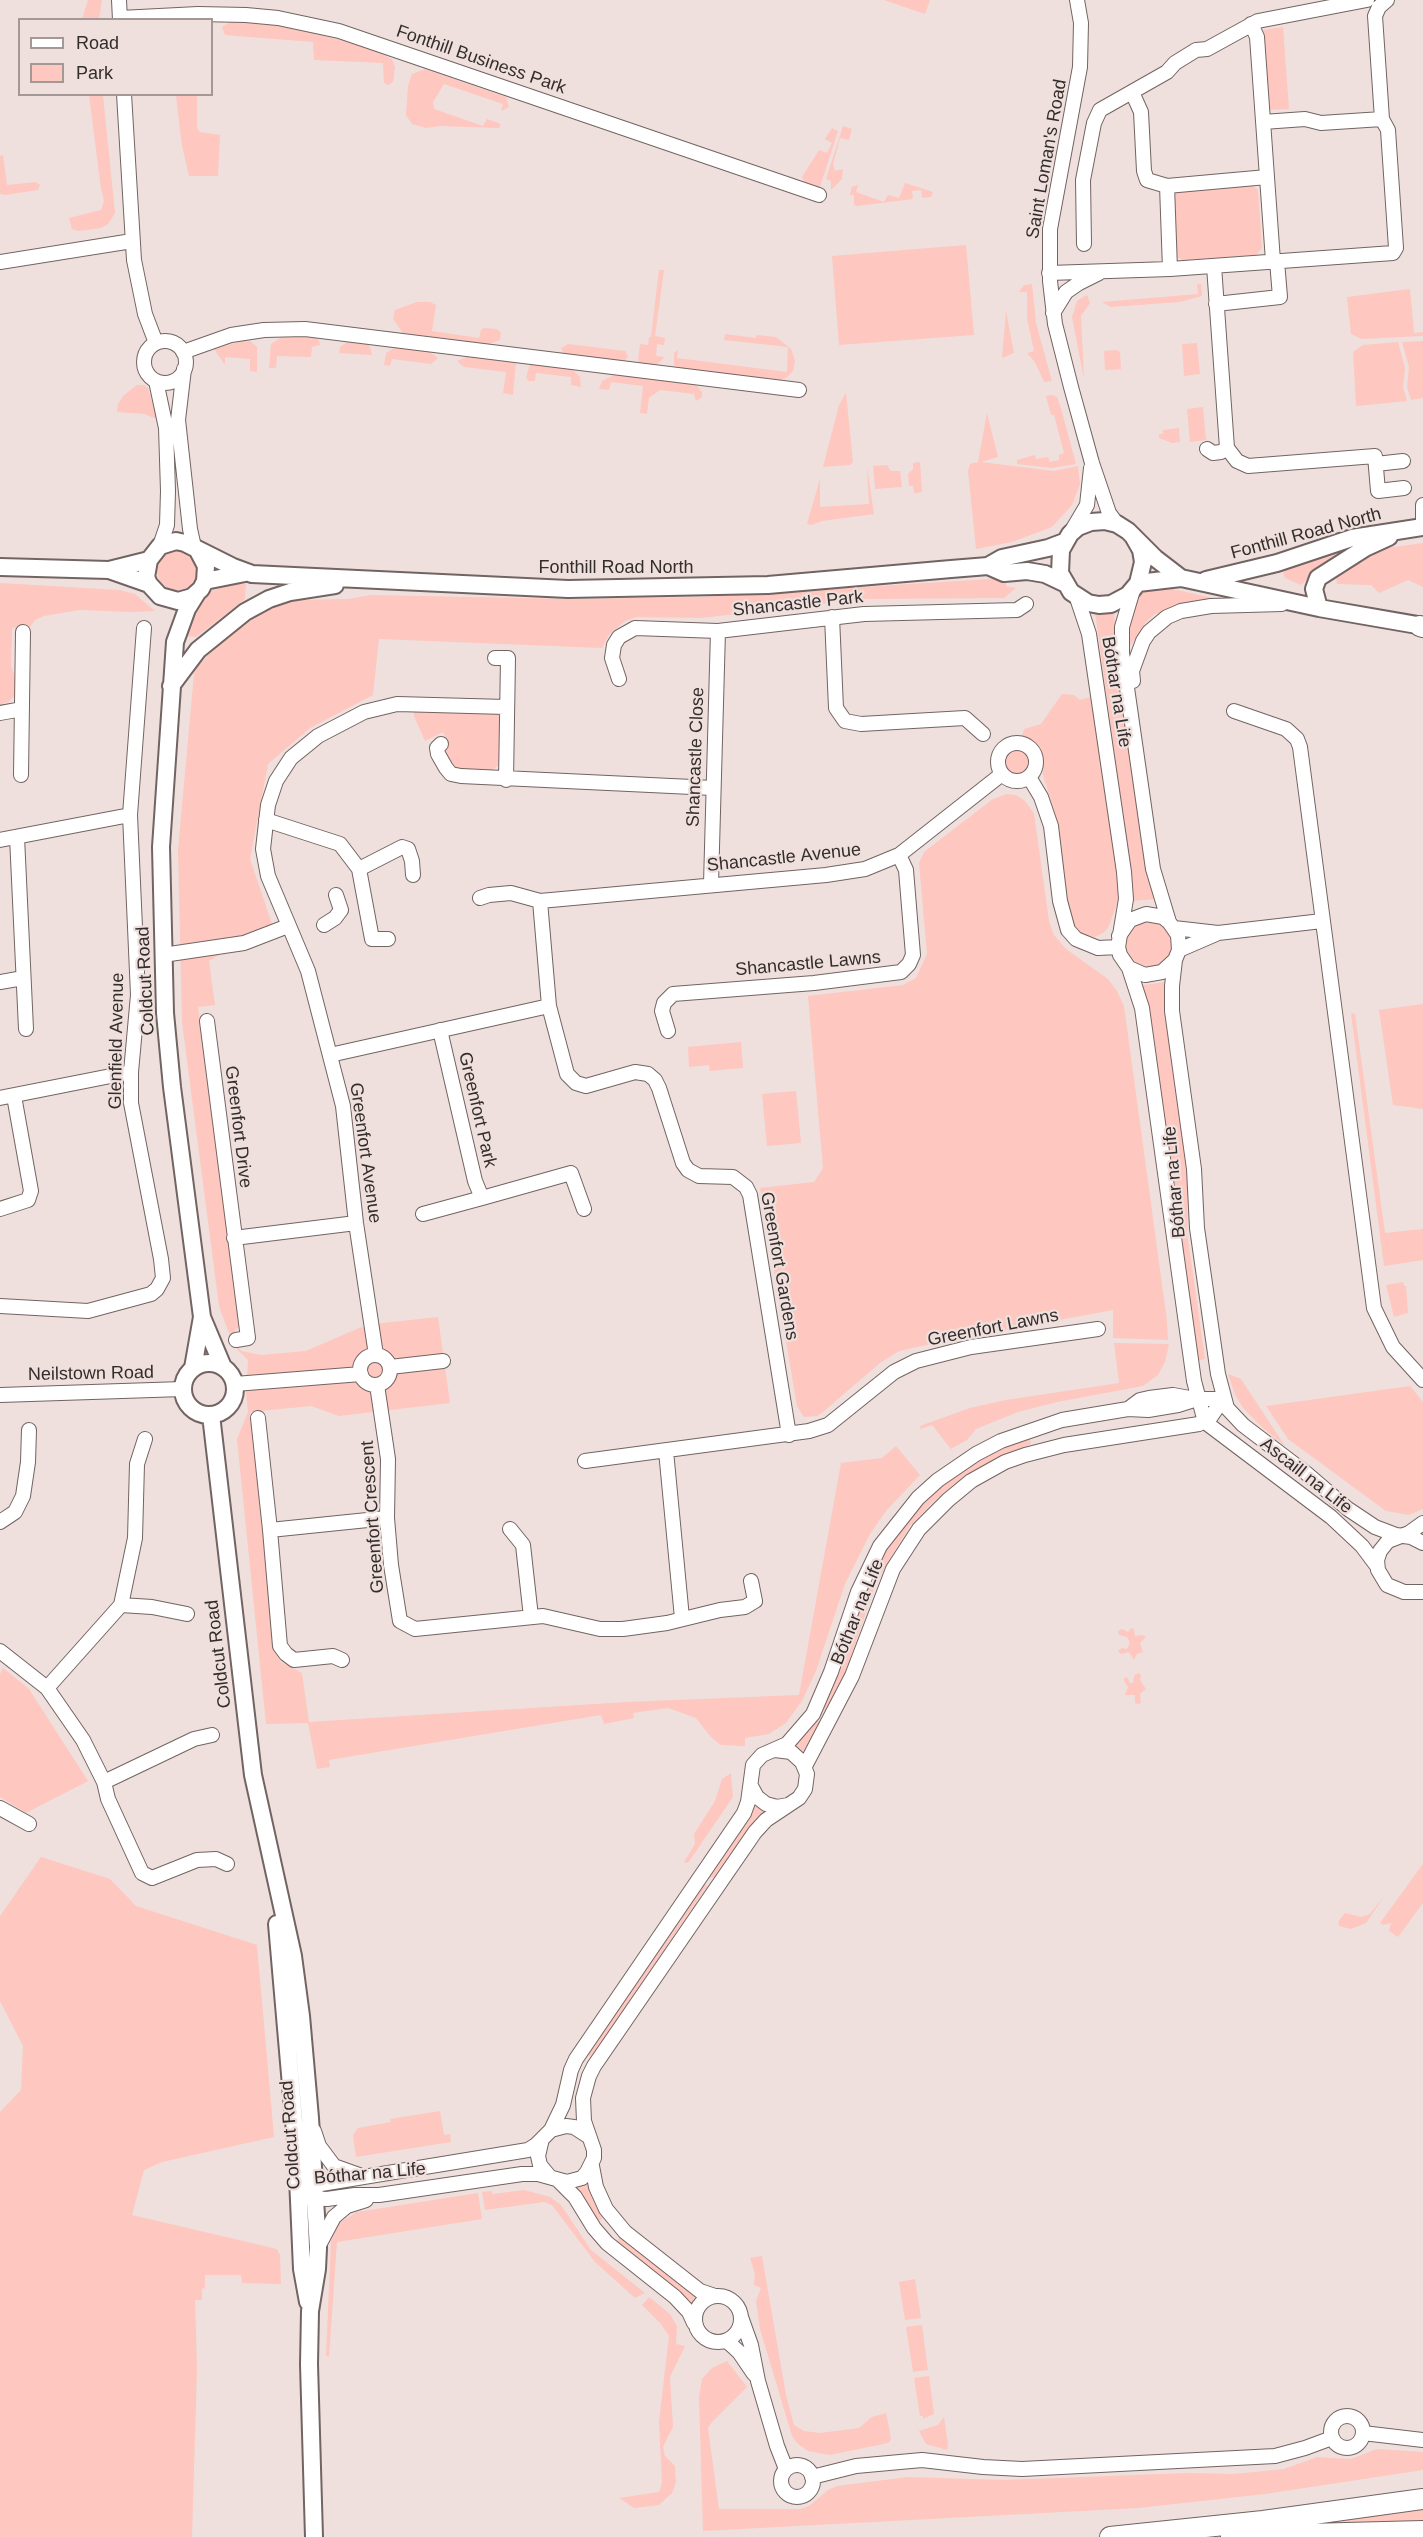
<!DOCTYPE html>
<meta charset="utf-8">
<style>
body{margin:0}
#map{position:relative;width:1423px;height:2537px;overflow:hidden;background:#efe0dd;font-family:Arial,sans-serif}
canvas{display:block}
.legend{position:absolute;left:18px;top:18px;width:195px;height:78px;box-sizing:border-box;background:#efe0dd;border:2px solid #a49896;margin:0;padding:8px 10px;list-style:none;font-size:18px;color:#332d2c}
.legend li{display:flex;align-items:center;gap:12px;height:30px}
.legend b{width:30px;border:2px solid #a49896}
</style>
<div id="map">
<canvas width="1423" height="2537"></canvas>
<ul class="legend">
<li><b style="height:8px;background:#fff"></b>Road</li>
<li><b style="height:16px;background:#fec7bf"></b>Park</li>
</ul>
</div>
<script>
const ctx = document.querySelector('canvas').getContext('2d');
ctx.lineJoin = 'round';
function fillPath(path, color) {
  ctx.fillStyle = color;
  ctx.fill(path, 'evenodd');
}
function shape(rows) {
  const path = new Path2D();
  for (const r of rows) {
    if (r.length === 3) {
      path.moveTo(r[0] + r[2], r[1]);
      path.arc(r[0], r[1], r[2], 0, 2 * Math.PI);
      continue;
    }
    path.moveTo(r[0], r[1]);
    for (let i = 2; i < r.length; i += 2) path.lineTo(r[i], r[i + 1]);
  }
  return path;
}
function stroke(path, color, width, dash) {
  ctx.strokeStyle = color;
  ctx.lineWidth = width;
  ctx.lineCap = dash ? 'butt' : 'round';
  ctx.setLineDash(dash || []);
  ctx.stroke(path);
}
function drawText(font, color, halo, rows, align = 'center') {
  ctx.font = font + ' Arial,sans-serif';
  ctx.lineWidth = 4.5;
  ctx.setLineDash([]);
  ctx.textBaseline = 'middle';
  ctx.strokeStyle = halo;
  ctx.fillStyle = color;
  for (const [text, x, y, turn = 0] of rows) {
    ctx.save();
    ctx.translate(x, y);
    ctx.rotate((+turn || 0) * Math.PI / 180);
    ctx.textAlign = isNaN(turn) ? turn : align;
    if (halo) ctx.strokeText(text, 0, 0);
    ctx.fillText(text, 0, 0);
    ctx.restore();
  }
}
const green = shape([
 [88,0,102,0,99,19,82,19],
 [884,0,930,0,925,14],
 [230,22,282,25,371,48,392,59,395,67,393,82,388,85,384,83,383,63,314,60,313,42,225,35,222,27],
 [1283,27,1289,109,1267,110,1263,30],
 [425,69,506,97,509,107,501,111,503,104,444,84,433,102,434,109,483,126,487,119,501,124,499,128,440,126,426,128,412,124,406,115,408,86,412,74],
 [89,95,103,95,115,213,108,224,101,228,78,231,72,229,69,218,101,210,104,201,101,189],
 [176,95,197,95,197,128,200,132,220,135,218,176,189,176,182,146],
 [843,126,852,129,849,140,840,138,833,164,835,171,843,169,842,179,831,190,831,181,826,179],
 [832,128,838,131,820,187,805,182,802,177,819,150,827,153,832,143,825,139],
 [3,155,7,185,36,182,40,185,38,190,5,195,0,194,0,156],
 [905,183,933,192,931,197,922,198,921,190,912,191,913,199,857,206,854,205,854,195,850,195,852,187,858,185,856,192,884,202,888,195,899,198],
 [1246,184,1253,186,1258,190,1262,248,1256,255,1183,260,1177,257,1175,251,1175,189],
 [966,245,974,335,839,345,832,256],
 [659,270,664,270,655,336,665,338,664,345,657,344,656,356,664,357,663,359,656,365,640,363,638,360,640,344,648,345,649,337,651,337],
 [1032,284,1036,323,1052,381,1044,382,1035,362,1027,353,1034,351,1027,318,1027,292,1019,292,1024,285],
 [1197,284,1201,284,1202,296,1180,302,1111,307,1102,302,1198,294],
 [1410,289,1414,333,1423,332,1423,336,1362,339,1351,334,1347,297],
 [1087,295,1090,303,1081,316,1084,379,1072,317,1077,301],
 [417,302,430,302,436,305,432,331,479,338,481,330,484,328,497,329,501,333,500,340,489,344,403,333,393,319,395,310],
 [1006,311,1014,353,1002,358],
 [725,334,756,338,756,335,776,337,791,349,795,361,793,371,786,378,781,380,679,369,674,365,674,353,678,350,677,358,787,372,788,347,724,340],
 [283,336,314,337,319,340,320,345,312,347,311,357,277,356,276,368,269,368,271,344],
 [242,341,250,341,257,347,257,372,250,371,250,359,225,357,225,365,214,349],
 [1423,341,1423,398,1411,400,1407,387,1409,367,1402,342],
 [347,342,366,343,370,347,372,355,339,353,340,347],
 [1398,342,1405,368,1403,387,1407,401,1356,406,1353,352,1363,345],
 [1197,343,1200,374,1184,376,1182,344],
 [568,344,625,351,628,357,623,362,564,354,561,348],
 [396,347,429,351,438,358,431,364,392,359,390,366,384,365,386,353],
 [1117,350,1120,352,1121,369,1105,370,1104,351],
 [469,356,516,362,513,395,503,393,506,372,464,367,457,361],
 [530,364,571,368,580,377,581,387,571,385,571,377,536,373,535,381,529,381,526,378],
 [616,374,696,385,702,392,702,397,696,401,694,394,660,390,649,398,647,414,640,413,643,386,611,382,609,390,599,389,602,381],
 [137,385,144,385,148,388,157,419,144,414,117,412,118,404,123,396],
 [846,393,853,462,850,465,823,467,839,405],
 [1052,395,1057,397,1061,408,1076,464,1052,468,1017,464,1017,460,1035,455,1036,459,1048,457,1050,462,1059,460,1059,455,1064,453,1054,415,1051,415,1046,396],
 [1203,407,1206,440,1190,442,1187,409],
 [987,413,998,457,981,462,1054,471,1078,466,1080,484,1072,505,1052,527,1012,542,976,549,968,471,970,464,978,462],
 [1179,428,1180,442,1172,443,1159,438,1159,434,1163,434,1163,430],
 [920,462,922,492,914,493,913,486,909,486,908,474,913,469,913,463],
 [887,465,891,471,900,471,902,487,875,489,873,466],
 [867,467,874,514,822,521,812,525,807,524,820,479,820,507,869,504],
 [1373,537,1311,576,1301,585,1285,578,1283,573,1285,568],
 [1423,543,1423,587,1408,580,1379,593,1371,585,1337,584,1336,575,1380,549],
 [177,570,20],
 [1006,578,1006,586,1016,588,1004,598,864,599,702,618,637,617,625,621,609,635,602,648,379,639,373,695,310,728,268,764,250,859,272,924,209,961,215,1005,198,1007,240,1326,235,1330,235,1342,241,1351,261,1355,306,1351,359,1328,383,1323,438,1317,450,1403,339,1416,311,1406,250,1412,275,1649,281,1662,302,1673,309,1722,627,1702,799,1695,841,1463,882,1458,896,1446,920,1475,886,1511,870,1534,845,1584,816,1671,802,1701,786,1723,769,1734,745,1738,745,1746,721,1745,711,1737,696,1718,668,1708,633,1713,634,1718,604,1724,601,1715,329,1760,330,1767,317,1769,308,1723,266,1724,237,1439,248,1412,246,1392,248,1360,233,1345,219,1306,182,1022,178,850,194,674,198,666,222,640,258,614,282,603,296,600,348,599,371,595,574,599,703,597],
 [0,583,119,590,135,594,155,611,131,612,80,610,44,616,35,620,30,627,12,628,11,666,16,679,16,693,10,701,0,705],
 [232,584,246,584,245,599,196,637,185,636,186,627,206,593],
 [1164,587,1217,599,1217,601,1159,617,1156,613,1146,622,1130,646,1125,647,1125,640,1138,595,1144,591],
 [1116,605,1114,612,1116,639,1149,874,1155,899,1133,901,1131,901,1131,871,1095,612],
 [1062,694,1074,695,1080,700,1090,697,1103,763,1119,892,1117,904,1108,928,1103,933,1095,937,1083,935,1073,925,1070,919,1056,817,1043,775,1043,759,1032,742,1022,737,1024,729,1041,724],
 [414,709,494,713,499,715,502,721,501,763,491,771,456,769,445,752,449,745,443,732,425,741,414,716],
 [1017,762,12],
 [1007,794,1016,795,1024,800,1034,813,1049,921,1054,935,1066,949,1108,979,1117,991,1124,1006,1167,1321,1168,1340,1113,1338,1113,1310,936,1343,899,1351,880,1363,823,1412,817,1416,804,1417,797,1406,760,1188,814,1182,823,1168,808,996,903,985,916,978,927,954,919,863,924,852,993,799],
 [1148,943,24],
 [1166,982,1165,995,1188,1172,1187,1232,1205,1359,1196,1361,1153,1035,1143,985],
 [1423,1004,1423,1109,1393,1105,1379,1010],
 [1351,1013,1355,1014,1385,1233,1423,1229,1423,1260,1384,1266],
 [741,1042,743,1068,710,1071,709,1065,689,1067,688,1047],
 [796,1091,801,1143,767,1146,762,1094],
 [1403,1282,1404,1286,1406,1286,1408,1313,1394,1317,1386,1285],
 [1114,1343,1169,1344,1165,1362,1158,1375,1143,1386,1057,1402,1018,1412,976,1429,967,1440,951,1449,932,1425,921,1429,920,1426,970,1408,1006,1400,1119,1383],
 [1228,1374,1241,1379,1285,1446,1264,1429,1244,1409,1235,1395],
 [1410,1386,1423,1402,1423,1509,1409,1515,1386,1511,1288,1439,1266,1406],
 [1029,1437,1031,1444,998,1457,954,1484,933,1502,910,1526,887,1563,874,1589,844,1676,827,1711,822,1708,844,1656,870,1580,892,1538,929,1495,965,1467,1001,1447],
 [1131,1628,1134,1629,1135,1636,1142,1635,1146,1637,1140,1643,1143,1652,1137,1654,1134,1660,1129,1652,1121,1654,1118,1651,1122,1648,1127,1649,1130,1643,1127,1637,1119,1635,1118,1631,1122,1629,1128,1632],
 [3,1668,29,1689,88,1781,26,1813,0,1797,0,1674],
 [1138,1673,1141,1675,1140,1680,1146,1689,1140,1694,1141,1703,1138,1704,1135,1703,1135,1695,1125,1695,1128,1687,1123,1679,1127,1677,1130,1683,1133,1683,1134,1676],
 [815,1719,821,1723,803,1752,794,1746],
 [731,1773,733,1797,688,1863,684,1862,695,1844,694,1834,715,1801,722,1779],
 [753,1804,764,1811,750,1826,715,1877,706,1878],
 [41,1857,110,1879,136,1906,257,1945,274,2137,162,2162,144,2170,132,2215,277,2249,280,2255,281,2284,242,2283,241,2275,205,2275,205,2288,202,2289,202,2300,195,2300,197,2369,192,2537,0,2537,0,2112,21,2090,23,2046,0,2001,0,1916],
 [1423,1864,1423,1903,1398,1937,1389,1931,1391,1923,1383,1925,1380,1923],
 [710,1882,591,2057,586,2054,702,1883,707,1886],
 [1385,1895,1366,1923,1351,1929,1339,1926,1338,1922,1345,1913,1361,1917,1370,1914],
 [440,2111,444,2135,450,2134,451,2142,356,2157,353,2135,358,2128,391,2122,390,2119],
 [588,2182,594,2203,603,2218,598,2222,583,2195,576,2187],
 [524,2190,550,2197,561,2205,591,2250,645,2293,635,2298,595,2262,552,2205,544,2202,485,2210,482,2192,491,2191,493,2194],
 [478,2193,482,2219,337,2242,329,2357,326,2356,331,2241,339,2223,357,2212],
 [621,2236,697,2295,692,2302,615,2243],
 [762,2256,786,2395,794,2425,804,2431,820,2433,859,2428,872,2417,886,2413,890,2433,891,2440,888,2443,830,2455,808,2451,798,2444,792,2436,760,2329,756,2301,761,2288,754,2285,755,2274,750,2258],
 [915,2279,921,2318,905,2320,899,2282],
 [649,2297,670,2314,677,2326,676,2344,685,2346,670,2377,673,2427,663,2447,665,2456,675,2466,676,2482,672,2493,659,2505,634,2508,619,2498,659,2492,662,2483,659,2422,669,2336,661,2324,642,2305],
 [922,2325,928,2370,913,2372,906,2327],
 [727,2361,747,2387,712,2422,708,2428,719,2509,800,2509,809,2506,828,2490,837,2486,908,2477,1004,2480,1188,2473,1234,2474,1284,2469,1317,2457,1351,2459,1377,2449,1423,2452,1423,2470,1265,2494,1138,2508,703,2531,699,2396,702,2379,712,2368],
 [929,2376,934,2414,923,2419,923,2416,920,2416,914,2378],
 [944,2417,948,2445,947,2450,926,2444,919,2431,938,2425],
 [1423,2507,1423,2521,1317,2526,1318,2522]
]);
const minor = shape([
 [119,0,120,20],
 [1077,0,1081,23,1080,67,1050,229,1050,281,1055,324,1071,387,1092,463,1109,513,1117,524],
 [120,18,198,14,246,15,278,18,339,31,819,195],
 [1251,24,1257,37,1273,261],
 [1132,92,1141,112,1144,171,1147,180,1167,186,1267,177],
 [124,94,134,260,145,314,156,343],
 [1382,119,1375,16,1379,7,1387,0],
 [1167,186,1170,269],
 [1084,244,1083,180,1094,123,1100,110,1167,72,1175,63,1196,50,1207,49,1258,21,1367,0],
 [0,262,132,241],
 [1214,266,1227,448,1237,461,1248,466,1375,456,1378,491,1404,488],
 [1049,273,1170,269,1393,253,1396,248,1388,130,1382,119,1321,123,1305,119,1263,122],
 [1216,304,1280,297,1277,261],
 [1053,313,1066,292,1079,283,1099,273],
 [165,362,21],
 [183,352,231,335,264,330,305,329,799,390],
 [184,369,178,420,190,529,194,547],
 [156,381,166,428,168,491,167,525,160,546],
 [1207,449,1213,453,1221,452,1227,448],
 [1376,464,1403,461],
 [1423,505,1423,527],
 [1071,532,1087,505,1091,468],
 [1133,590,1122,627,1122,653,1153,869,1169,922],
 [1077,598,1089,634,1124,872,1126,899,1118,947,1120,955,1129,968,1145,975,1162,972,1175,960],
 [832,617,836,708,845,721,861,724,965,718,983,734],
 [495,658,508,658,506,780],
 [619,679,612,658,614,645,619,637,635,628,718,631,864,614,1017,610,1026,604],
 [1133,681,1132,671,1143,641,1149,632,1167,617,1181,611,1211,606,1282,604],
 [1234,711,1286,729,1297,739,1300,747,1374,1308,1393,1347,1423,1380],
 [0,713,22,709],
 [1017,762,19],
 [441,744,437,748,438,754,446,768,451,774,461,776,713,788],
 [21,775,23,632],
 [1029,777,1041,797,1051,826,1060,901,1068,930,1076,939,1098,948,1118,947],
 [266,820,340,844,359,869,372,939,388,939],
 [17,837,26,1029],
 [0,840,130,815],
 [359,869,402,847,408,849,412,861,413,875],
 [711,884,718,631],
 [480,898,489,895,511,893,540,901,826,875,865,869,899,855,1002,774],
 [540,901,549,1006,567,1074,576,1083,586,1086,635,1072,648,1074,655,1080,659,1088,683,1163,688,1170,699,1176,733,1177,746,1187,750,1195,789,1435],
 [324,925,335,918,341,910,336,895],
 [1174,928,1218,933,1322,921],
 [1119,936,1130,920,1146,914,1163,917,1169,922,1178,935,1179,950,1175,960,1172,986,1172,1011,1194,1169,1197,1228,1218,1374,1227,1408,1243,1425,1306,1473,1348,1509,1375,1527,1396,1535,1411,1537,1423,1543],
 [1179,950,1216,934],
 [163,955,244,943,288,926],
 [1129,968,1142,1008,1194,1381,1205,1422],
 [0,982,23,978],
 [207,1021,248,1338,236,1340],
 [440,1030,475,1181,482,1198,571,1173,584,1209],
 [668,1031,662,1011,664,1003,673,994,814,983,901,972,909,964,913,955,906,870,899,855],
 [330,1055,549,1006],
 [0,1098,131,1072],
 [0,1209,28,1200,31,1191,14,1096],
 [423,1214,482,1198],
 [234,1238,356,1223],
 [0,1306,88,1311,151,1294,157,1289,163,1278,161,1259,131,1103,131,1072,138,995,130,815,144,628],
 [376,1355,356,1223,343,1106,308,971,268,876,263,849,268,805,276,781,291,758,318,736,364,712,397,704,506,707],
 [375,1370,15],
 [390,1367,443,1361],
 [235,1384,361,1374],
 [377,1385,388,1459,387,1518,391,1565,400,1621,415,1629,543,1616,600,1629,623,1629,667,1623,720,1610,745,1607,755,1601,751,1581],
 [0,1395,183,1389],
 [1128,1409,1140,1400,1149,1398,1173,1395,1195,1399],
 [258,1418,270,1530,387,1518],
 [1205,1422,1331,1517,1362,1546,1377,1566],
 [666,1451,682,1618],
 [585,1461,809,1431,828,1425,894,1372,916,1361,971,1347,1098,1329],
 [0,1522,15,1512,23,1496,28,1462,29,1430],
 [1423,1523,1409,1533,1388,1541,1380,1551,1377,1560,1378,1570,1387,1585,1404,1592,1423,1592],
 [510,1529,523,1545,531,1617],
 [270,1530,280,1646,286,1654,294,1660,333,1656,342,1660],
 [121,1605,152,1607,187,1614],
 [0,1651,47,1688,83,1740,104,1782,108,1799,142,1873,152,1878,197,1860,216,1859,227,1864],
 [47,1688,121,1605,135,1538,137,1464,145,1439],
 [805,1766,852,1676,893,1569,919,1529,948,1500,971,1481,1005,1462,1025,1455,1064,1445,1199,1424,1210,1418,1223,1399],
 [104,1782,194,1739,212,1735],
 [751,1786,757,1797,766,1804,777,1807,788,1805],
 [0,1808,29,1824],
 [551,2130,566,2126,574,2127,588,2136],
 [314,2131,319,2146,334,2166,362,2176],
 [542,2139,538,2156,540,2165,550,2177],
 [592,2166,596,2187,606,2209,625,2232,700,2291,715,2296],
 [559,2181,575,2197,594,2228,607,2243,675,2297,689,2312,694,2323],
 [307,2191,321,2184,528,2150,536,2145,551,2130,563,2105,571,2070,576,2059,744,1813,748,1802,753,1765,762,1755,787,1744,813,1714,831,1672,858,1592,880,1546,918,1498,938,1480,976,1454,1001,1441,1062,1420,1128,1409,1148,1410,1178,1405,1197,1399,1223,1399],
 [307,2198,327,2199,355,2195,379,2195,522,2174,538,2174,567,2182,582,2178,587,2172,594,2158,594,2150,584,2121,583,2098,589,2076,594,2066,755,1832,766,1820,799,1798,805,1789,807,1774,802,1762,791,1752,775,1750],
 [318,2247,334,2217,347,2206,366,2200],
 [718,2319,23],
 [741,2317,751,2345,758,2381,777,2446,786,2469],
 [727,2341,739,2352,754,2374],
 [1347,2432,16],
 [1363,2433,1423,2440],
 [797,2481,16],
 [812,2477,856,2466,922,2460,983,2467,1022,2469,1275,2456,1305,2448,1332,2438]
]);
const major = shape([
 [1133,536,1141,550,1143,562,1138,583,1128,595,1111,604,1099,605,1088,603,1071,592,1060,573,1061,550,1070,534,1078,527,1091,522,1105,521,1117,524,1128,531,1155,558,1181,578],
 [197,549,206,566,205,581,201,589,192,597,178,601,160,596,149,584,146,577,149,560,160,546,176,541,185,543,233,567,252,574,568,589,768,585,951,569,988,566,1002,558,1048,548,1064,542],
 [988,566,1004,573,1027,571,1045,574,1064,583],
 [0,567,109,570,149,560],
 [109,570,149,584],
 [1206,580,1277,563,1352,538,1423,527],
 [205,581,245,573],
 [1138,583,1181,578,1319,608,1423,626],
 [1319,608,1314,589,1318,578,1365,548,1389,537],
 [171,686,198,650,245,612,269,599,290,592,335,585],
 [202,1317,223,1367],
 [209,1389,26],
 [193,1368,202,1317,172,1087,165,1013,161,847,175,642,187,609,197,593],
 [211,1415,253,1775,293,1956,301,2016,310,2118,318,2248,317,2269,310,2311,309,2364,314,2537],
 [277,1924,297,2155,302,2269,308,2302]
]);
const highway = shape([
 [1420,626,1423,627],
 [1231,2536,1423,2531],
 [1110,2537,1263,2521,1423,2499]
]);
const streetNames = [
 ["Fonthill Business Park",481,60,19],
 ["Saint Loman's Road",1047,159,-80],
 ["Fonthill Road North",1306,534,-15],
 ["Fonthill Road North",616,568],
 ["Shancastle Park",798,604,-6],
 ["Bóthar na Life",1116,692,81],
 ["Shancastle Close",696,757,-88],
 ["Shancastle Avenue",784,858,-6],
 ["Shancastle Lawns",808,964,-5],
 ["Coldcut Road",146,981,-93],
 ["Glenfield Avenue",117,1041,-89],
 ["Greenfort Park",477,1110,77],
 ["Greenfort Drive",238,1127,83],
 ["Greenfort Avenue",365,1153,82],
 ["Bóthar na Life",1175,1182,-95],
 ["Greenfort Gardens",779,1266,80],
 ["Greenfort Lawns",993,1328,-11],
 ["Neilstown Road",91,1374,-1],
 ["Ascaill na Life",1306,1476,38],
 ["Greenfort Crescent",373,1517,-94],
 ["Bóthar na Life",858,1612,-68],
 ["Coldcut Road",219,1654,-97],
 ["Coldcut Road",291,2135,-94],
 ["Bóthar na Life",370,2174,-5]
];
fillPath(green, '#fec7bf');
stroke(minor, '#726462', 16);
stroke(major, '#726462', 20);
stroke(highway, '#726462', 22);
stroke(minor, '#fff', 14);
stroke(major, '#fff', 16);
stroke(highway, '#fff', 20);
drawText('18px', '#332d2c', '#efe0dd', streetNames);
</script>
